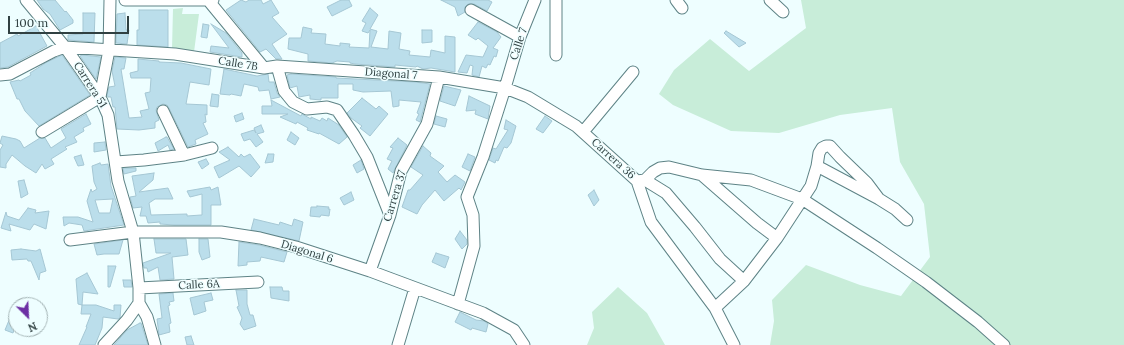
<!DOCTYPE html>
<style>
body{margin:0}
#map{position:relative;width:1124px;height:345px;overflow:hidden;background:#eefeff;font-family:Lora,serif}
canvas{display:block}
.north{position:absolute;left:8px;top:297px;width:40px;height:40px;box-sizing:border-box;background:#eefeff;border:1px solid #a2b2b3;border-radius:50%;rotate:156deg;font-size:11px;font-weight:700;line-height:16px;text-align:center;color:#304041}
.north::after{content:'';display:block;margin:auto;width:14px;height:18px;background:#6d2fa4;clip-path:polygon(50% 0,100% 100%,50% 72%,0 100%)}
.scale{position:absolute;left:8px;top:16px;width:121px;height:18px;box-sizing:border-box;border:2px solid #304041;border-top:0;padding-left:5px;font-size:12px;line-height:14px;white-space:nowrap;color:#304041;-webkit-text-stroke:3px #eefeff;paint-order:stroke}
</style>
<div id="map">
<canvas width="1124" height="345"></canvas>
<div class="north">N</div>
<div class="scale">100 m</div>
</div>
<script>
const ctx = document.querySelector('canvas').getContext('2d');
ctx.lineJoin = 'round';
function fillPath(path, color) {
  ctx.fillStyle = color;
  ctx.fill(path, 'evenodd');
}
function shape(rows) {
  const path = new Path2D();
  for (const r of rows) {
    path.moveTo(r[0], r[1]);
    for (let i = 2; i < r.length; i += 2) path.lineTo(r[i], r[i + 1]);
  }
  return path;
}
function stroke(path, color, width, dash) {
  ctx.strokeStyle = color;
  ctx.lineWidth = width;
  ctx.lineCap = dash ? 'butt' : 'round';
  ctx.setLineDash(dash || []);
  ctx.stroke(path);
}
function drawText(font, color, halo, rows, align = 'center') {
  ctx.font = font + ' Lora,serif';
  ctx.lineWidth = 3;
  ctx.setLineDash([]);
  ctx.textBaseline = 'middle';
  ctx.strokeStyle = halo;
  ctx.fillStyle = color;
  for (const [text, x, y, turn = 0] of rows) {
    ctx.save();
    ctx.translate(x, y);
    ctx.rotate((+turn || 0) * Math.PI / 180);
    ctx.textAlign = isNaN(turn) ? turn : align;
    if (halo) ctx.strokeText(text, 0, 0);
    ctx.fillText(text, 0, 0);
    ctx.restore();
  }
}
const green = shape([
 [801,0,1124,0,1124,345,770,345,774,321,772,300,806,265,860,285,901,296,930,257,924,204,900,162,892,108,840,115,779,133,731,131,673,105,659,94,674,70,710,39,749,71,806,28],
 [183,8,182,14,199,14,194,52,172,49,173,9],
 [618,287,647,313,665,345,587,345,594,328,592,312]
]);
const building = shape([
 [37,0,55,0,65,12,66,11,73,20,73,23,60,30,50,14,43,9,37,0],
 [241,0,246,2,249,0,261,0,263,4,271,0,279,13,272,17,287,34,272,44,282,59,276,59,266,49,260,52,230,15,226,10,241,0],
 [341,0,349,0,352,6,332,16,327,7,341,0],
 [441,0,488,0,492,2,487,11,474,4,468,4,465,7,465,12,458,16,455,7,441,0],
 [370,8,378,15,370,29,377,31,371,47,388,49,389,31,401,33,399,49,410,51,409,55,430,57,431,50,445,53,445,36,455,37,455,72,431,68,423,69,417,66,416,67,395,65,395,67,355,64,350,63,350,62,337,61,332,63,308,61,308,54,288,49,289,38,301,38,303,27,312,29,311,33,326,34,325,44,340,46,340,43,350,44,349,47,369,48,370,30,368,33,362,31,366,23,362,21,370,8],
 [139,10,168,10,168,47,137,45,137,30,139,30,139,10],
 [83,13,95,13,94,42,68,40,68,35,83,34,83,13],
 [125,13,126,30,129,30,127,44,116,43,117,14,125,13],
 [478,22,497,32,501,37,493,48,498,50,496,57,494,56,490,65,488,64,486,68,482,66,479,77,472,75,473,66,470,65,467,73,458,72,466,55,483,57,488,46,478,38,476,40,468,35,478,22],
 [203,24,209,25,207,38,201,37,203,24],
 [211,24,226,33,242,53,242,57,210,52,211,46,229,48,211,24],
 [36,26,47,46,8,67,0,68,0,43,17,34,18,36,36,26],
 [422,30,432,30,432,42,422,43,422,30],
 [726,31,746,43,739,47,724,33,726,31],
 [62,55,90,95,39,126,25,111,19,99,17,99,10,82,19,80,20,81,31,75,30,73,47,62,62,55],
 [82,55,101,57,96,79,80,56,82,55],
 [115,57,126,58,124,69,121,69,129,118,142,117,140,111,149,109,145,93,150,92,151,78,131,78,130,73,138,71,138,59,159,61,159,62,181,63,211,69,209,85,190,82,186,104,207,105,207,115,205,114,206,122,203,123,208,134,195,140,196,144,188,147,169,108,167,105,163,104,157,107,156,110,159,120,155,122,155,128,139,130,117,129,115,107,113,107,111,97,108,97,107,95,109,87,115,86,112,71,115,57],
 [224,69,257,76,268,74,269,82,274,82,277,93,280,97,271,99,269,90,259,91,258,87,244,84,241,96,231,94,230,95,220,94,224,69],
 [291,74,336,77,336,78,415,82,430,84,420,122,416,120,419,114,417,113,421,102,399,100,399,106,393,107,391,91,363,92,353,90,353,84,338,84,338,98,321,98,321,100,310,99,310,95,299,97,297,86,290,88,287,75,291,74],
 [444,86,461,90,455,106,440,101,444,86],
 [212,94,219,95,218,107,210,106,212,94],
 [469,96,490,106,488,119,475,114,476,110,466,111,469,96],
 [362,98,376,109,379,106,388,114,370,136,360,128,362,126,351,118,347,113,362,98],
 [271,100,301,116,302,114,311,119,311,117,320,121,322,118,327,121,328,118,339,125,347,137,339,144,319,133,319,134,307,130,308,128,297,122,296,124,280,117,288,114,262,114,262,106,272,106,271,100],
 [242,113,244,119,236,122,234,116,242,113],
 [86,114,91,124,83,128,84,131,74,137,77,142,65,147,67,149,51,159,54,164,45,169,42,164,36,173,25,166,12,155,6,164,6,168,0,167,0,150,3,145,0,143,2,136,16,139,20,141,24,148,40,138,45,138,51,148,66,138,61,129,86,114],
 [436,116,447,119,445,127,434,124,436,116],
 [545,116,552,121,543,133,536,129,545,116],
 [506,120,516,126,511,143,507,148,504,147,498,161,496,160,495,163,489,160,493,148,496,149,508,130,504,129,506,120],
 [261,125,264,132,257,134,263,142,256,147,250,139,244,141,241,134,254,130,256,133,254,128,261,125],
 [291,132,299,138,295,145,287,140,291,132],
 [166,137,167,137,174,149,170,150,168,145,158,151,155,143,166,137],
 [398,138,407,145,393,173,388,169,392,161,387,159,393,148,390,147,398,138],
 [105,142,106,150,94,152,94,143,105,142],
 [423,146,431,153,430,156,444,166,438,172,447,182,455,175,465,182,461,190,459,188,444,201,435,190,422,205,417,214,402,207,408,190,410,190,423,175,411,167,423,146],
 [228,147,239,157,241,154,244,157,250,154,260,167,251,177,239,166,219,178,214,167,230,160,219,152,228,147],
 [268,154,274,154,273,162,265,163,268,154],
 [468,154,475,157,470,171,462,167,468,154],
 [81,155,84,165,78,166,74,157,81,155],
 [206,159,209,164,202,169,198,162,206,159],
 [361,160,364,169,357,173,353,165,361,160],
 [100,163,101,165,108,164,111,186,124,225,84,231,82,225,69,223,64,226,63,217,78,217,93,222,87,201,91,189,92,192,97,189,94,182,92,166,100,163],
 [113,199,110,213,99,213,95,200,113,199],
 [123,168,136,168,136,171,124,174,123,168],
 [154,173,153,180,139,192,168,188,173,199,155,199,149,203,151,215,187,214,187,216,201,215,202,215,202,194,190,197,187,191,210,187,211,190,218,187,221,205,211,205,211,225,174,225,160,224,160,222,148,223,146,216,140,216,142,207,133,208,130,197,136,196,132,176,154,173],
 [24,180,28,194,21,198,18,181,24,180],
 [594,190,599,200,594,206,588,195,594,190],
 [351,192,354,200,344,205,340,198,351,192],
 [317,206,329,207,328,209,330,209,329,216,321,215,320,217,310,216,311,207,317,207,317,206],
 [28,208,36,210,35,213,49,211,46,229,34,224,30,230,9,224,11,231,1,228,6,212,7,216,19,220,28,208],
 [254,219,279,225,280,222,292,226,294,219,303,222,299,241,251,230,254,219],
 [460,231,467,240,467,244,462,249,455,239,460,231],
 [154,239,186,239,188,255,172,257,174,279,160,280,158,267,148,272,147,268,144,268,143,263,171,253,156,253,154,239],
 [199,239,208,239,210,257,202,260,199,252,199,239],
 [123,240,119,254,104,254,97,255,94,244,123,240],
 [239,242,259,245,287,252,284,262,261,257,260,261,247,262,247,265,238,266,239,242],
 [21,249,36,251,40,249,46,271,40,273,39,280,31,261,28,261,27,259,12,260,11,250,21,249],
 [436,253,449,257,445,268,432,262,436,253],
 [108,266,116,266,110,287,108,287,108,266],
 [87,273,98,294,83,292,82,305,78,304,76,279,87,273],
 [123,280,131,280,132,287,124,287,123,280],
 [270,287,282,287,283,291,289,291,289,301,271,298,270,287],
 [236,290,247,290,247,304,250,315,253,315,256,326,244,330,240,324,242,318,237,307,239,306,236,290],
 [173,293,174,301,169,302,170,305,168,306,171,323,169,324,170,332,159,335,157,319,162,318,159,294,173,293],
 [211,293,213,300,204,302,206,311,194,315,190,298,211,293],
 [82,305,96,305,114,311,114,305,121,305,120,318,118,319,103,317,102,328,95,345,79,345,87,327,86,327,91,314,81,314,82,305],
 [460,312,476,320,484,321,488,324,486,332,472,328,471,330,455,322,460,312],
 [12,313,16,324,13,333,5,330,12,313],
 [140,323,141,323,148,345,114,345,127,330,140,323],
 [191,336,194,345,187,345,185,337,191,336]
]);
const minor = shape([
 [26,0,65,47,100,97,108,115,118,181,133,232,139,288,139,303,127,320,104,345],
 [125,0,213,0],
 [208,0,264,68],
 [556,0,556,55],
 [676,0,682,8],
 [770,0,783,12],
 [471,10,520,37],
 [277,66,284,91,293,102,307,109,327,107,337,110,354,135,367,157,390,215],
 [0,75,10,74,54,51,65,47,175,54,264,68,277,66,439,77,505,88,528,97,576,126,637,181,651,222,715,308,734,345],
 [163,111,184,155],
 [42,132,100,97,109,50,110,0],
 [583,132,633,72],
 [116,162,144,160,184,155,212,148],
 [817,166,879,199,895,209,907,220],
 [702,175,757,223,777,238],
 [645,180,666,193,695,227,720,259,744,281],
 [637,181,645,180,653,172,660,168,669,167,702,175,751,180,802,199,877,248,926,282,978,322,1004,345],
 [70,240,133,232,221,232,260,238,296,247,370,271,483,313,514,330,524,345],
 [370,271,390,215,401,171,427,124,439,77],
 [139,288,258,282],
 [139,303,147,317,155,345],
 [458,304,474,246,473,215,467,197,483,157,505,88,520,37,535,0],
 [715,308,744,281,777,238,811,186,817,166,819,153,822,148,826,146,830,146,840,157,867,183,879,199],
 [398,345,415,288]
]);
const streetNames = [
 ["Calle 7",519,44,-72],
 ["Calle 7B",238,64,9],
 ["Diagonal 7",391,74,4],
 ["Carrera 51",90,85,57],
 ["Carrera 36",613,159,42],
 ["Carrera 37",395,196,-73],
 ["Diagonal 6",307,252,17],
 ["Calle 6A",199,285,-3]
];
fillPath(green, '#c8edd9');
fillPath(building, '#bbdeeb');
stroke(building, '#a5c7d4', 1);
stroke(minor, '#5e8386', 13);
stroke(minor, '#fff', 11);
drawText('11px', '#304041', '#eefeff', streetNames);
</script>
